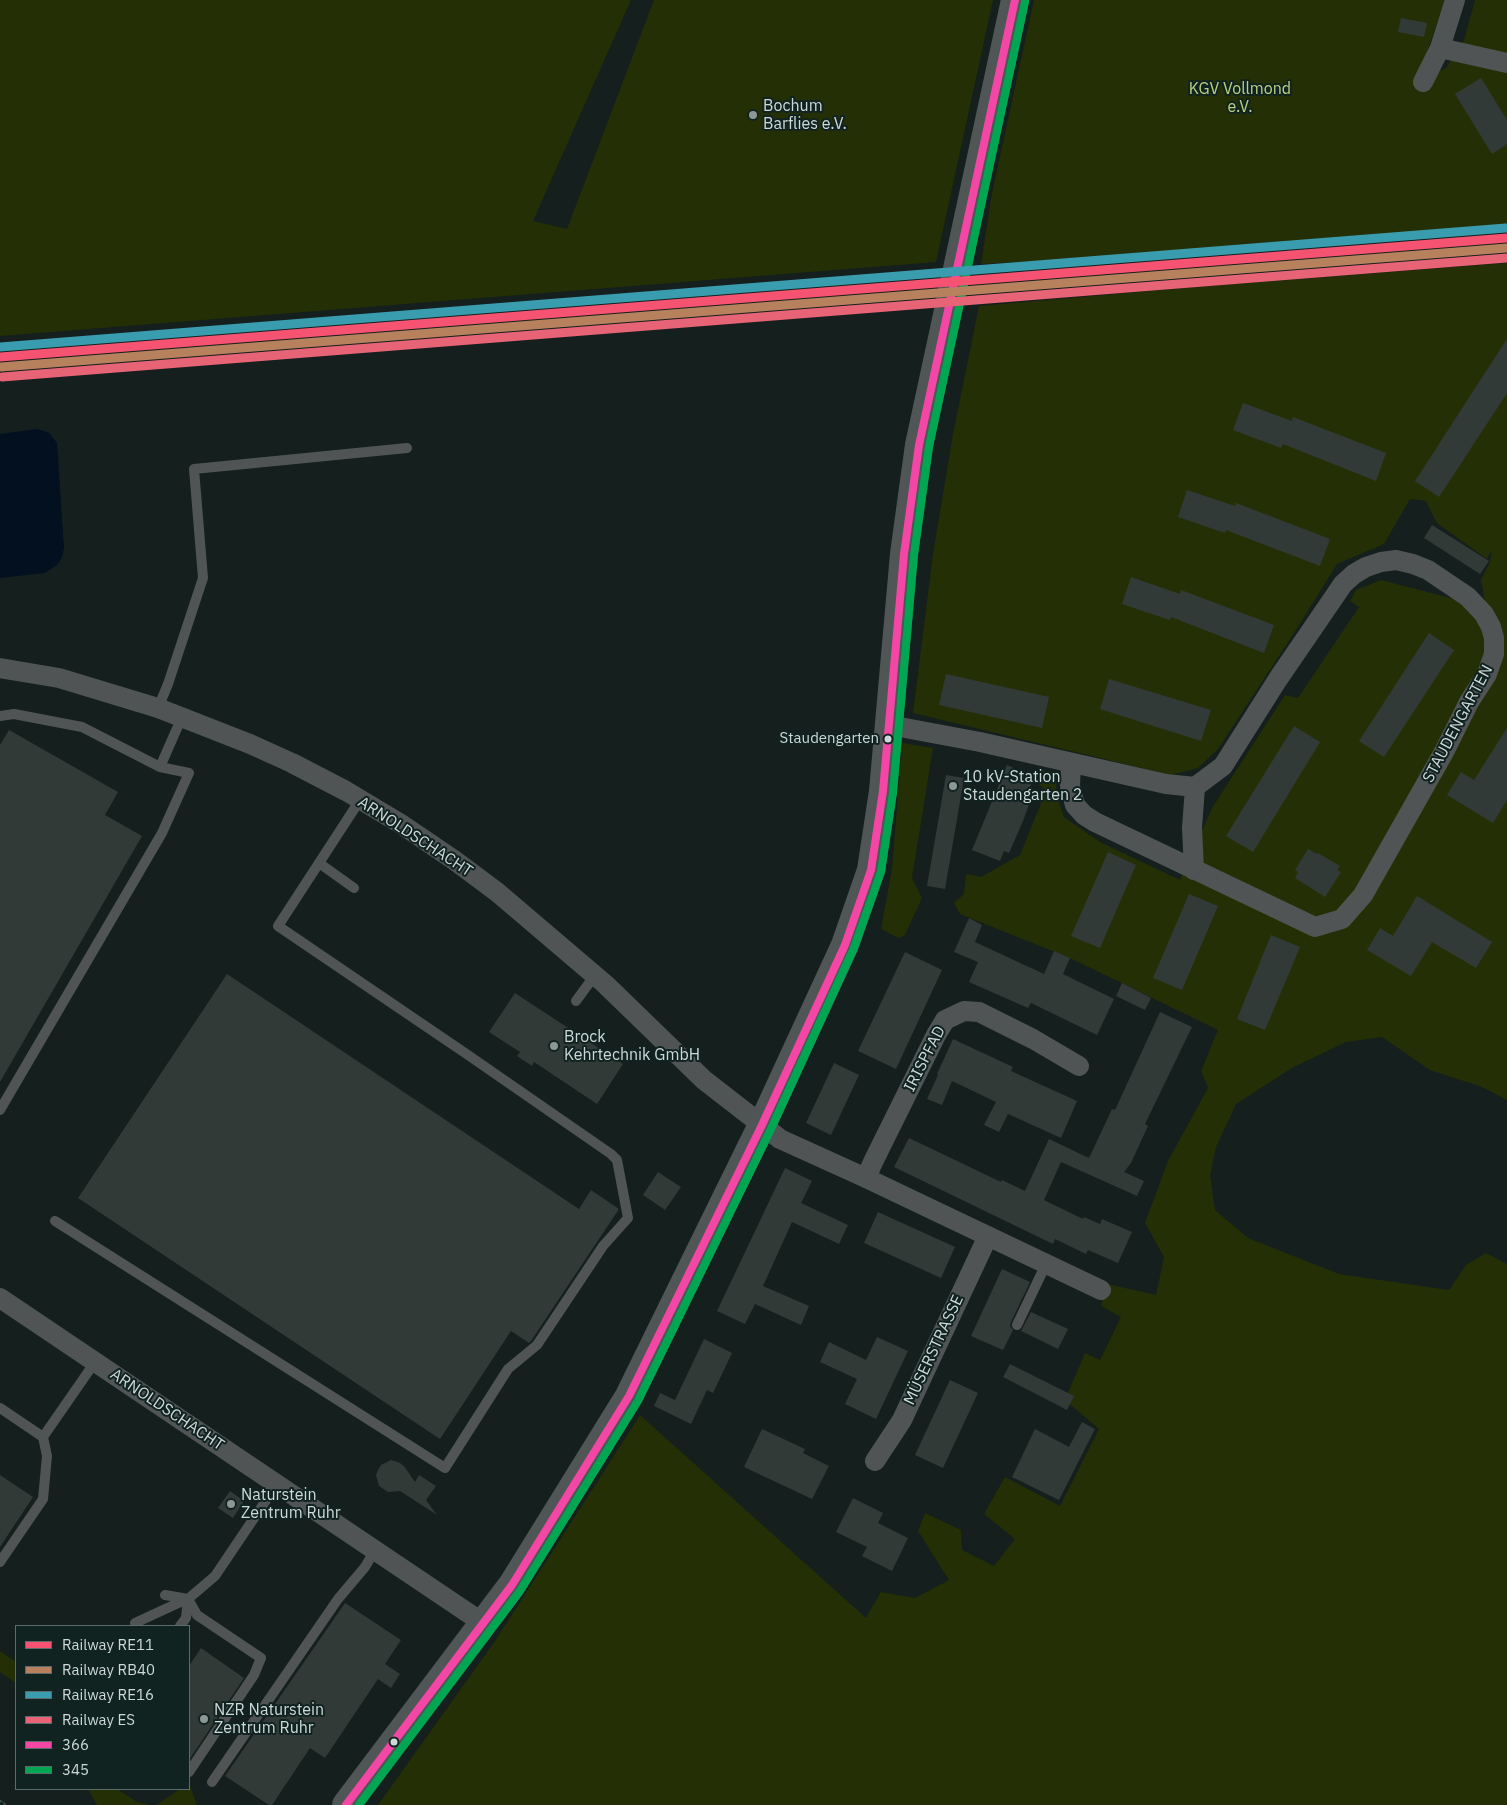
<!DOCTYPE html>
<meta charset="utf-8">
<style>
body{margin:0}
#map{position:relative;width:1507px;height:1805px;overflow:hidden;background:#141f1e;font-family:"IBM Plex Sans",sans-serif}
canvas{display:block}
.legend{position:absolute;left:15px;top:1625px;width:175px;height:165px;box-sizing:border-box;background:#102321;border:1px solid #5c6c6a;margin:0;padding:6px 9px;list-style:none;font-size:15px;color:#ced9d7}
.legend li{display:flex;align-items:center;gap:10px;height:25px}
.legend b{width:25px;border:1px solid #5c6c6a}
</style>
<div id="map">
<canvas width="1507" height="1805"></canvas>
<ul class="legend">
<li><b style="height:6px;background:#f65372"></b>Railway RE11</li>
<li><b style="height:6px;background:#b6815c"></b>Railway RB40</li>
<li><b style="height:6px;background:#3a9caf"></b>Railway RE16</li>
<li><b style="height:6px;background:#e66476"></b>Railway ES</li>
<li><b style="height:6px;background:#f346a5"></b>366</li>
<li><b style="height:6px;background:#00a651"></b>345</li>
</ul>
</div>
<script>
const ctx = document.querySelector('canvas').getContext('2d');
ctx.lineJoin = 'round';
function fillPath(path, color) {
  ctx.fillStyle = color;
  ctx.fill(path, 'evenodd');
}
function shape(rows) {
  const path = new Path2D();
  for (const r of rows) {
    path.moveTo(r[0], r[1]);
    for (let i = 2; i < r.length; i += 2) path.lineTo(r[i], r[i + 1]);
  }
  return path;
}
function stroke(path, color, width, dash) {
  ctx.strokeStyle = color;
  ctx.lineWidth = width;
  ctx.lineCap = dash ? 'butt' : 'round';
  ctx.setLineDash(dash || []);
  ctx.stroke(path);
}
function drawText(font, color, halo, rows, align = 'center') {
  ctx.font = font + ' "IBM Plex Sans",sans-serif';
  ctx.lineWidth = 4;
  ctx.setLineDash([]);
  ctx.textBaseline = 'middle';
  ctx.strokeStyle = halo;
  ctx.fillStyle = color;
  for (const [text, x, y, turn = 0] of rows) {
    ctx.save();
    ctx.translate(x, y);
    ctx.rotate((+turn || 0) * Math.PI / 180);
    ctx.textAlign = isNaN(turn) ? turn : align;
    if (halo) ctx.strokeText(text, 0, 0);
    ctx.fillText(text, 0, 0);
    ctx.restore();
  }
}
const green = shape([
 [0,0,631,0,533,221,567,229,654,0,993,0,936,262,0,336],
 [1034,0,1445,0,1418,78,1421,80,1446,68,1464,40,1475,0,1507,0,1507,227,1186,253,981,264,992,193],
 [1507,263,1507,1100,1482,1087,1430,1070,1382,1037,1346,1042,1292,1068,1236,1104,1216,1147,1210,1176,1215,1210,1248,1238,1339,1274,1449,1290,1466,1265,1486,1253,1507,1264,1507,1805,378,1805,495,1641,640,1415,866,1618,881,1592,915,1598,949,1580,918,1531,925,1513,961,1530,962,1550,994,1566,1015,1539,984,1514,1005,1477,1060,1506,1099,1429,1065,1400,1085,1353,1100,1360,1121,1317,1101,1306,1107,1284,1156,1295,1164,1257,1145,1223,1168,1161,1208,1088,1201,1071,1218,1030,1070,958,960,914,954,903,964,894,966,874,981,877,1020,855,1046,791,1038,783,1042,770,1053,772,1056,776,1056,794,1064,817,1100,842,1180,880,1212,808,1285,695,1298,698,1359,607,1350,601,1356,590,1381,580,1458,600,1487,613,1481,580,1490,562,1492,550,1487,559,1437,523,1426,501,1410,499,1384,544,1337,564,1296,630,1218,749,1198,768,1171,775,913,713,933,554,953,434,979,306,1173,289],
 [902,743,933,748,912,878,922,898,905,935,899,938,881,929,892,869],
 [0,1651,16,1662,16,1683,0,1672],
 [189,1783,197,1805,156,1805,180,1789,189,1789],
 [88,1789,117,1789,137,1802,150,1805,97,1805]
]);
const water = shape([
 [38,429,49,433,57,443,64,548,62,557,58,564,45,573,0,578,0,434]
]);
const building = shape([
 [1401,18,1427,23,1424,37,1398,32],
 [1481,78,1507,120,1507,144,1492,154,1455,94],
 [1507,339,1507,393,1439,497,1415,481],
 [1243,403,1292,421,1293,417,1386,453,1376,481,1283,444,1281,448,1233,430],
 [1187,490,1235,506,1236,503,1330,539,1320,566,1226,530,1225,533,1178,517],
 [1432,525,1489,561,1480,574,1424,538],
 [1131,577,1180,594,1181,590,1274,625,1264,653,1171,617,1170,620,1122,604],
 [1429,633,1454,650,1384,757,1359,741],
 [946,674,1049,697,1042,728,939,705],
 [1109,679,1211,710,1201,741,1100,709],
 [1294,726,1320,742,1253,852,1226,836],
 [1507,728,1507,800,1493,823,1447,795,1461,772,1474,780],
 [9,730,118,792,105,815,142,836,0,1082,0,745],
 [1007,765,1034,777,1026,797,1031,799,1023,821,1009,853,1004,851,1000,861,972,850],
 [946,775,964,778,945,889,927,886],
 [1308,849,1317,854,1318,853,1340,866,1337,870,1341,872,1325,897,1295,878,1298,872,1295,870],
 [1108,852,1136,865,1100,948,1071,936],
 [1189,894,1218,906,1182,990,1153,978],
 [1417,896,1492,942,1476,968,1432,942,1411,976,1367,950,1380,928,1393,936],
 [969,918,982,925,975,942,1044,974,1054,951,1070,958,1063,974,1114,999,1097,1035,1031,1003,1028,1008,969,982,978,962,954,952],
 [1271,935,1300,947,1265,1030,1237,1019],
 [905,952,942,970,896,1069,858,1051],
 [227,974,579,1209,591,1190,619,1209,531,1341,529,1343,511,1331,440,1439,78,1198],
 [1122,983,1151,998,1145,1010,1116,996],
 [515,993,623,1064,597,1104,534,1062,532,1066,517,1056,520,1052,489,1032],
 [1160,1012,1192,1027,1145,1124,1148,1126,1131,1163,1124,1172,1144,1181,1137,1196,1061,1162,1044,1200,1083,1219,1084,1217,1100,1224,1102,1219,1132,1232,1118,1263,1088,1250,1086,1254,1055,1239,1053,1244,894,1167,909,1138,1001,1182,1002,1180,1025,1191,1049,1139,1089,1158,1112,1109,1115,1110],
 [953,1039,1013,1067,1011,1071,1077,1101,1061,1138,1008,1114,999,1132,984,1125,996,1102,952,1081,942,1105,927,1099,938,1075,937,1074],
 [834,1063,859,1075,831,1135,806,1123],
 [785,1168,812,1181,801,1203,848,1225,839,1244,792,1222,763,1286,809,1306,801,1325,755,1304,745,1324,717,1311],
 [658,1172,681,1187,665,1210,643,1195],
 [878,1212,955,1247,941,1278,864,1243],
 [1002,1269,1030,1282,1011,1322,1010,1326,1013,1330,1003,1350,971,1336],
 [1031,1312,1068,1329,1058,1349,1021,1331],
 [877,1337,908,1351,876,1419,845,1404,857,1379,820,1362,829,1342,866,1360],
 [704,1339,732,1353,713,1393,707,1390,691,1424,654,1406,660,1393,675,1400],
 [1010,1364,1074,1396,1067,1410,1003,1377],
 [950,1380,978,1393,943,1468,915,1455],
 [1082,1422,1095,1429,1059,1500,1012,1477,1035,1429,1069,1447],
 [762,1429,805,1449,803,1453,829,1466,812,1499,744,1467],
 [391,1460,400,1463,404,1466,415,1482,419,1475,436,1486,426,1500,437,1515,400,1491,388,1492,379,1486,376,1475,378,1470,381,1465],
 [0,1475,33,1497,0,1547],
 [230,1491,244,1501,233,1518,218,1508],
 [853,1498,883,1513,878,1523,908,1538,892,1571,862,1556,867,1547,836,1532],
 [345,1603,401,1640,385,1664,400,1674,391,1688,378,1679,325,1758,310,1748,272,1805,269,1805,225,1776],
 [201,1648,244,1678,189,1760,189,1666]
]);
const lane = shape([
 [158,708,168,684,203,578,194,469,407,448],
 [0,716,14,714,82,727,160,767,189,773,162,833,0,1110],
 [160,767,182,717],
 [319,863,354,888],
 [576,1001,595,975],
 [55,1221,445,1468,508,1369,537,1345,603,1246,628,1218,617,1160,611,1154,468,1055,278,926,360,800],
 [1017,1325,1046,1264],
 [0,1408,43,1437,95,1362],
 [0,1562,43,1499,47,1456,43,1437],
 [165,1595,188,1599,197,1615,261,1658,254,1675,189,1772],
 [135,1623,187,1599],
 [180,1626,186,1618,188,1599,215,1576,277,1484],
 [212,1782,338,1599,365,1567,375,1550]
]);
const street = shape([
 [1455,0,1440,48,1507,63],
 [1423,82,1440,48],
 [0,668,59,678,158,708,250,744,292,763,346,791,401,824,454,860,497,892,605,984,704,1080,780,1139,866,1178,1101,1290],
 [889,725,980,742,1166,784,1195,787,1223,766,1278,679,1343,584,1354,574,1366,567,1381,562,1396,560,1413,564,1428,570,1468,597,1484,614,1491,627,1494,638,1494,654,1487,674,1469,702,1444,752,1363,895,1342,919,1315,927,1095,822,1084,815,1075,805,1070,786,1071,763],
 [1194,870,1192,828,1195,787],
 [866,1178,873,1162,936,1035,945,1020,964,1011,979,1012,1033,1039,1079,1066],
 [0,1298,483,1623],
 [875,1461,902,1420,988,1236]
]);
const secondary = shape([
 [346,1805,512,1585,629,1396,762,1125,845,945,871,870,883,791,904,554,919,445,1015,0]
]);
const rail = shape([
 [0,1803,3,1805]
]);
const bus1 = shape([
 [346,1805,512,1585,629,1396,762,1125,845,945,871,870,883,791,904,554,919,445,1015,0]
]);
const bus2 = shape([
 [359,1805,520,1591,638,1401,771,1129,854,948,881,872,893,793,914,555,929,447,1025,2]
]);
const rail1 = shape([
 [0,357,1507,238]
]);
const rail2 = shape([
 [1,367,1507,248]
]);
const rail3 = shape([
 [0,347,1506,228]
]);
const rail4 = shape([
 [2,377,1507,258]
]);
const markers = [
 [753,115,5,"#8d9896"],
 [888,739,4.5,"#ced9d7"],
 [953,786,5,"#8d9896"],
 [554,1046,5,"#8d9896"],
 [231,1504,5,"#8d9896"],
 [204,1719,5,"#8d9896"],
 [394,1742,4.5,"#ced9d7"]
];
const busNames = [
 ["Staudengarten",879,739]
];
const parkNames = [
 ["KGV Vollmond",1240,89],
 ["e.V.",1240,107]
];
const poiNames = [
 ["Bochum",763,106],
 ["Barflies e.V.",763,124],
 ["10 kV-Station",963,777],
 ["Staudengarten 2",963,795],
 ["Brock",564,1037],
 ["Kehrtechnik GmbH",564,1055],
 ["Naturstein",241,1495],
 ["Zentrum Ruhr",241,1513],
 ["NZR Naturstein",214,1710],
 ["Zentrum Ruhr",214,1728]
];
const streetNames = [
 ["STAUDENGARTEN",1458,724,-62],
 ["ARNOLDSCHACHT",415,837,33],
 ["IRISPFAD",925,1059,-63],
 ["MÜSERSTRASSE",934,1350,-65],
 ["ARNOLDSCHACHT",167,1410,34]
];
fillPath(green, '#252f05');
fillPath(water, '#021020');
fillPath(building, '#323a38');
stroke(lane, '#505454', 10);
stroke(street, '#505454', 20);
stroke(secondary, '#505656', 28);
stroke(rail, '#505656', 5.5);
stroke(rail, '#102321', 4, [11]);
stroke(bus1, '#f346a5', 8);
stroke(bus2, '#00a651', 8);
stroke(rail1, '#f65372', 9);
stroke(rail2, '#b6815c', 9);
stroke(rail3, '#3a9caf', 9);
stroke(rail4, '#e66476', 9);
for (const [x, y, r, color] of markers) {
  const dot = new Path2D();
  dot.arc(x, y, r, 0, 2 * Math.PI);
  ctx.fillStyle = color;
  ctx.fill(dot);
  stroke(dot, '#102321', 2);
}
drawText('15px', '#ced9d7', '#102321', busNames, 'right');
drawText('16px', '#bbd180', '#102321', parkNames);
drawText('16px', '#ced9d7', '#102321', poiNames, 'left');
drawText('16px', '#ced9d7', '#102321', streetNames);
</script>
